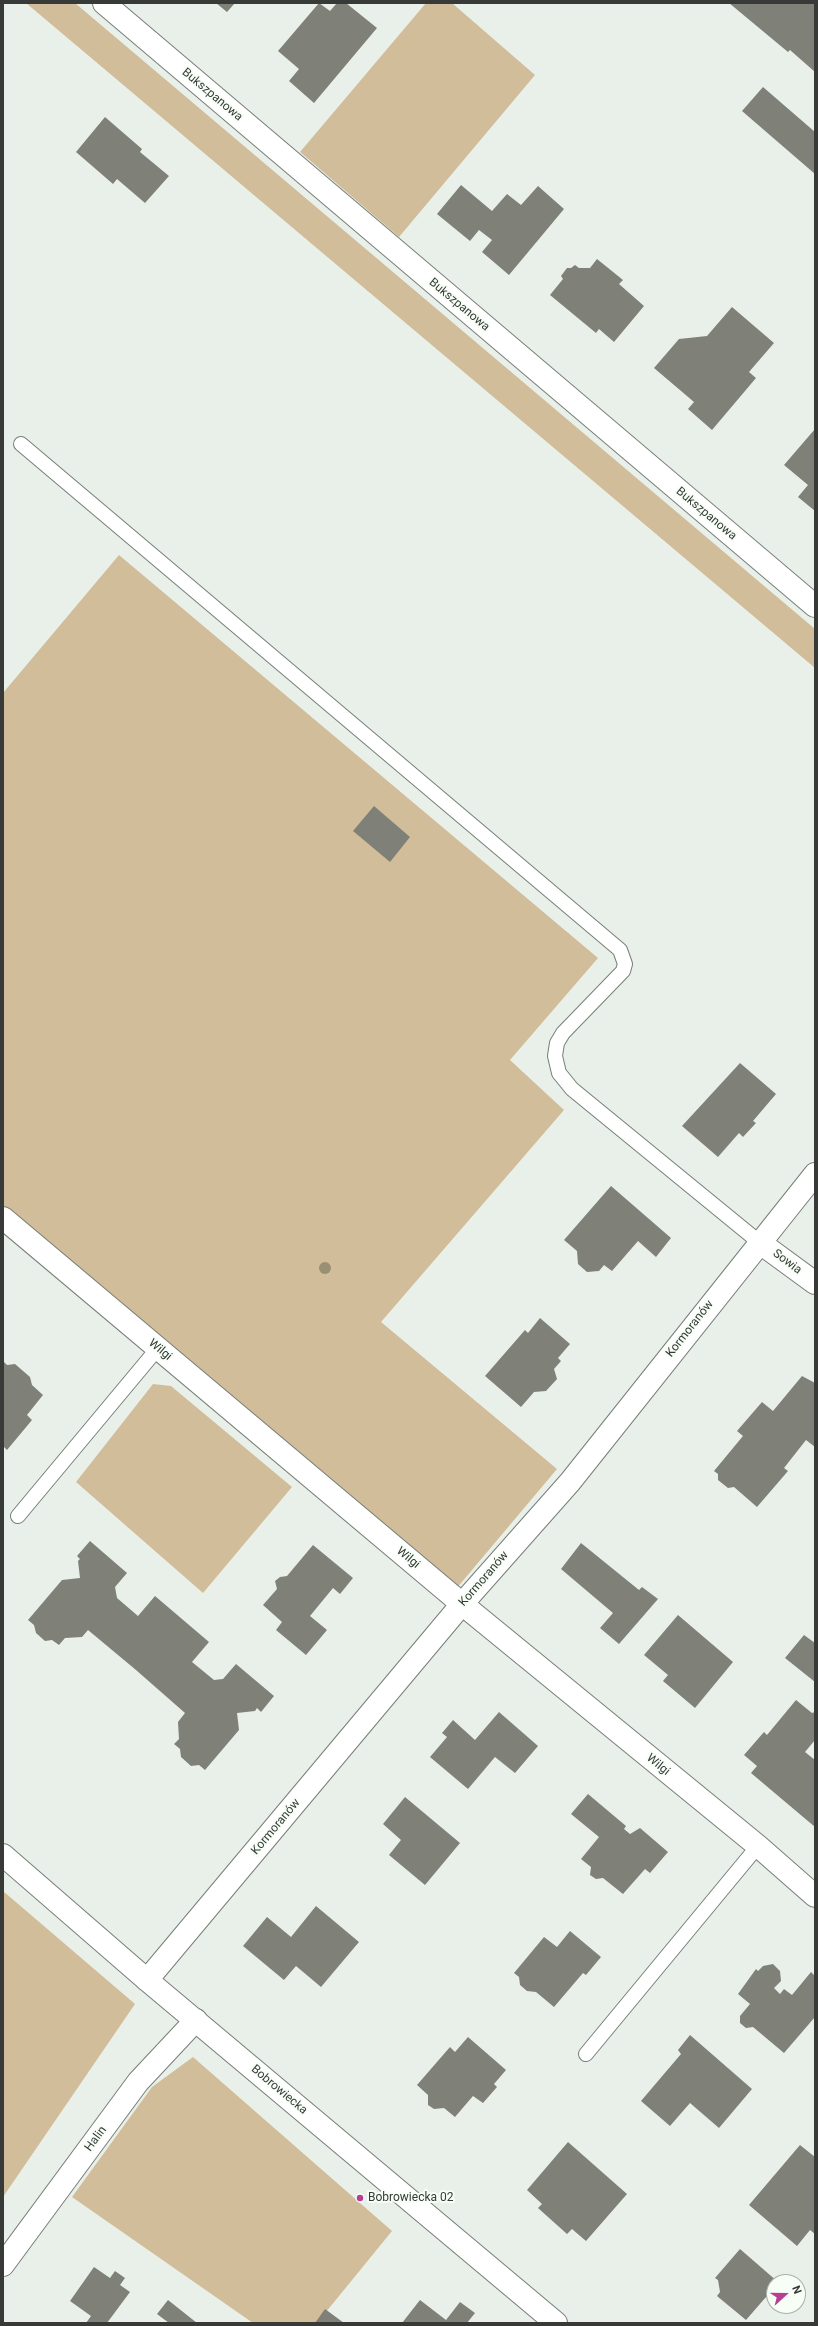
<!DOCTYPE html>
<meta charset="utf-8">
<style>
body{margin:0}
#map{position:relative;width:818px;height:2326px;overflow:hidden;background:#e9f0e9;font-family:Roboto,sans-serif}
canvas{display:block}
.frame{position:absolute;inset:0;border:4px solid #373a37;pointer-events:none}
.north{position:absolute;left:766px;top:2274px;width:40px;height:40px;box-sizing:border-box;background:#f6fef6;border:1px solid #aab0aa;border-radius:50%;rotate:69deg;font-size:11px;font-weight:700;line-height:16px;text-align:center;color:#373a37}
.north::after{content:'';display:block;margin:auto;width:14px;height:18px;background:#b83e91;clip-path:polygon(50% 0,100% 100%,50% 72%,0 100%)}
</style>
<div id="map">
<canvas width="818" height="2326"></canvas>
<div class="frame"></div>
<div class="north">N</div>
</div>
<script>
const ctx = document.querySelector('canvas').getContext('2d');
ctx.lineJoin = 'round';
function fillPath(path, color) {
  ctx.fillStyle = color;
  ctx.fill(path, 'evenodd');
}
function shape(rows) {
  const path = new Path2D();
  for (const r of rows) {
    path.moveTo(r[0], r[1]);
    for (let i = 2; i < r.length; i += 2) path.lineTo(r[i], r[i + 1]);
  }
  return path;
}
function stroke(path, color, width, dash) {
  ctx.strokeStyle = color;
  ctx.lineWidth = width;
  ctx.lineCap = dash ? 'butt' : 'round';
  ctx.setLineDash(dash || []);
  ctx.stroke(path);
}
function drawText(font, color, halo, rows, align = 'center') {
  ctx.font = font + ' Roboto,sans-serif';
  ctx.lineWidth = 4;
  ctx.setLineDash([]);
  ctx.textBaseline = 'middle';
  ctx.strokeStyle = halo;
  ctx.fillStyle = color;
  for (const [text, x, y, turn = 0] of rows) {
    ctx.save();
    ctx.translate(x, y);
    ctx.rotate((+turn || 0) * Math.PI / 180);
    ctx.textAlign = isNaN(turn) ? turn : align;
    if (halo) ctx.strokeText(text, 0, 0);
    ctx.fillText(text, 0, 0);
    ctx.restore();
  }
}
const green = shape([
 [26,3,75,3,815,629,815,668],
 [426,3,452,3,535,75,399,237,300,152],
 [119,555,598,958,510,1060,564,1110,381,1322,557,1469,456,1589,3,1206,3,693],
 [153,1384,171,1386,292,1487,203,1593,76,1482],
 [3,1891,135,2004,3,2197],
 [193,2057,392,2231,317,2323,253,2323,72,2197,152,2087]
]);
const building = shape([
 [216,3,235,3,227,12],
 [319,3,330,11,337,3,346,3,377,28,314,103,289,81,299,69,278,51],
 [729,3,815,3,815,72,790,50,788,52],
 [763,87,815,132,815,174,742,111],
 [105,117,142,149,140,152,169,176,145,203,117,179,113,184,76,152],
 [461,185,492,211,507,194,521,205,538,186,564,209,509,275,482,252,492,240,479,230,470,241,437,214],
 [597,259,623,280,619,284,644,306,614,342,599,329,596,333,550,295,563,279,561,276,567,268,571,268,575,265,579,268,590,268],
 [732,307,774,343,749,372,756,378,712,430,688,409,694,402,654,368,679,339,707,336],
 [815,429,815,511,798,497,808,485,784,465],
 [374,806,410,837,390,862,353,831],
 [740,1063,776,1094,753,1121,756,1123,743,1137,739,1133,718,1157,682,1126],
 [611,1186,671,1238,656,1257,638,1241,612,1271,604,1265,599,1271,587,1272,578,1264,577,1251,564,1240],
 [540,1318,570,1344,558,1358,561,1361,554,1369,557,1379,546,1391,534,1392,521,1407,485,1376,525,1330,528,1333],
 [3,1361,7,1365,15,1364,30,1377,32,1385,43,1395,27,1415,32,1420,7,1450,3,1446],
 [802,1376,815,1383,815,1447,806,1440,784,1468,788,1471,757,1507,734,1487,728,1488,718,1480,718,1474,714,1471,743,1436,737,1431,762,1402,773,1411],
 [90,1541,127,1573,115,1587,117,1598,138,1616,155,1596,209,1642,192,1662,214,1680,223,1679,236,1664,274,1696,261,1712,257,1708,255,1711,237,1713,239,1730,205,1770,199,1765,191,1766,181,1757,180,1749,174,1744,179,1739,178,1722,185,1713,136,1670,88,1630,82,1637,65,1638,59,1645,52,1640,45,1641,36,1633,34,1625,28,1620,62,1580,80,1578,78,1561,80,1559,77,1556],
 [581,1543,639,1590,642,1587,658,1599,619,1644,600,1628,613,1613,561,1569],
 [313,1545,353,1578,340,1594,333,1588,310,1616,327,1630,306,1655,276,1630,282,1622,263,1605,277,1589,275,1581,280,1577,287,1576],
 [678,1615,733,1662,695,1708,663,1681,668,1675,644,1655],
 [804,1635,815,1643,815,1682,785,1658],
 [796,1700,812,1713,815,1712,815,1740,805,1752,815,1760,815,1827,751,1773,757,1766,744,1755,764,1732,767,1735],
 [499,1712,538,1746,515,1773,495,1757,468,1789,430,1757,447,1737,442,1733,453,1720,475,1740],
 [588,1794,626,1826,624,1829,630,1834,640,1828,668,1852,650,1873,645,1869,623,1894,603,1878,596,1879,590,1875,591,1867,581,1859,599,1837,571,1814],
 [405,1797,460,1843,425,1885,389,1855,401,1840,383,1824],
 [316,1906,359,1942,321,1987,296,1966,284,1980,243,1946,267,1917,291,1937],
 [570,1931,601,1957,586,1975,583,1973,554,2007,536,1992,527,1991,520,1985,519,1977,514,1973,544,1937,557,1947],
 [773,1964,780,1971,781,1981,774,1988,780,1994,784,1989,792,1995,811,1972,815,1976,815,2017,784,2053,753,2027,746,2028,740,2023,740,2016,750,2004,738,1994,756,1969,758,1971,763,1966],
 [690,2035,752,2089,719,2128,690,2103,670,2126,641,2101,681,2054,678,2050],
 [468,2037,506,2070,494,2084,497,2087,483,2103,473,2096,455,2117,444,2108,434,2109,428,2105,428,2095,417,2085,450,2047,455,2052],
 [568,2142,627,2194,586,2241,572,2229,567,2234,538,2208,542,2204,527,2190],
 [800,2145,815,2157,815,2234,810,2230,797,2246,749,2205],
 [740,2249,778,2282,774,2282,774,2300,772,2302,766,2297,746,2320,717,2296,720,2292,718,2280,715,2278],
 [94,2267,110,2278,115,2271,125,2278,120,2285,130,2292,107,2323,86,2323,91,2316,70,2301],
 [168,2300,197,2323,169,2323,157,2314],
 [420,2300,446,2320,460,2302,475,2313,467,2323,402,2323],
 [325,2309,344,2323,315,2323]
]);
const lane = shape([
 [21,444,620,950,625,964,623,971,563,1033,557,1043,555,1056,559,1073,572,1089,759,1242],
 [18,1516,158,1348],
 [586,2054,758,1846]
]);
const street = shape([
 [104,3,815,606],
 [3,1218,462,1604,758,1846,815,1896],
 [759,1242,815,1283],
 [147,1980,462,1604,570,1482,815,1174],
 [3,2265,138,2082,196,2020]
]);
const secondary = shape([
 [3,1855,147,1980,556,2323]
]);
const trees = [
 [325,1268]
];
const markers = [
 [360,2198,4,"#b83e91"]
];
const streetNames = [
 ["Bukszpanowa",212,95,40],
 ["Bukszpanowa",459,305,40],
 ["Bukszpanowa",706,514,40],
 ["Sowia",787,1262,37],
 ["Kormoranów",690,1329,-52],
 ["Wilgi",160,1350,40],
 ["Wilgi",408,1558,40],
 ["Kormoranów",484,1579,-49],
 ["Wilgi",658,1765,39],
 ["Kormoranów",276,1827,-50],
 ["Bobrowiecka",279,2090,40],
 ["Halin",96,2139,-54]
];
const poiNames = [
 ["Bobrowiecka 02",368,2198]
];
fillPath(green, '#d1bd9a');
fillPath(building, '#7f8077');
stroke(lane, '#777e77', 16);
stroke(street, '#777e77', 24);
stroke(secondary, '#777e77', 24);
stroke(lane, '#fff', 14);
stroke(street, '#fff', 22);
stroke(secondary, '#fff', 22);
ctx.fillStyle = '#999074';
for (const [x, y] of trees) {
  ctx.beginPath();
  ctx.arc(x, y, 6, 0, 2 * Math.PI);
  ctx.fill();
}
for (const [x, y, r, color] of markers) {
  const dot = new Path2D();
  dot.arc(x, y, r, 0, 2 * Math.PI);
  ctx.fillStyle = color;
  ctx.fill(dot);
  stroke(dot, '#f6fef6', 1.5);
}
drawText('12px', '#373a37', '#f6fef6', streetNames);
drawText('12px', '#373a37', '#f6fef6', poiNames, 'left');
</script>
